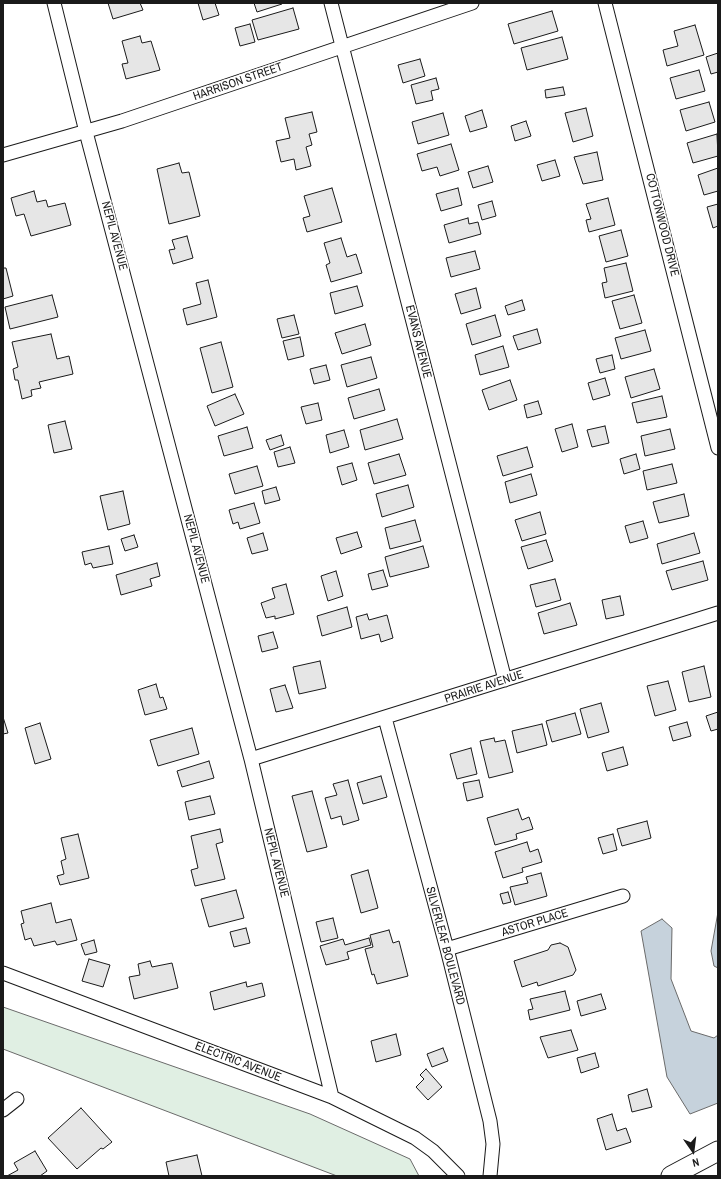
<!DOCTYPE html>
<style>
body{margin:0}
#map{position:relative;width:721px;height:1179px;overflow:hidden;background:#fff;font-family:"Archivo Narrow",sans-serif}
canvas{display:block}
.frame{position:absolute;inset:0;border:4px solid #1a1a1a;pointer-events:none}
.north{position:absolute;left:673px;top:1131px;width:40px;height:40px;-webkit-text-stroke:3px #fff;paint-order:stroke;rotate:166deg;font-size:11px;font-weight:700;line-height:16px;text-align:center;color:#1a1a1a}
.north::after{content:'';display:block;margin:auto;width:14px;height:18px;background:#1a1a1a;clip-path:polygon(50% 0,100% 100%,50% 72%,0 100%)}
</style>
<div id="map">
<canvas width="721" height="1179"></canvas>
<div class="frame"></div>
<div class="north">N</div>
</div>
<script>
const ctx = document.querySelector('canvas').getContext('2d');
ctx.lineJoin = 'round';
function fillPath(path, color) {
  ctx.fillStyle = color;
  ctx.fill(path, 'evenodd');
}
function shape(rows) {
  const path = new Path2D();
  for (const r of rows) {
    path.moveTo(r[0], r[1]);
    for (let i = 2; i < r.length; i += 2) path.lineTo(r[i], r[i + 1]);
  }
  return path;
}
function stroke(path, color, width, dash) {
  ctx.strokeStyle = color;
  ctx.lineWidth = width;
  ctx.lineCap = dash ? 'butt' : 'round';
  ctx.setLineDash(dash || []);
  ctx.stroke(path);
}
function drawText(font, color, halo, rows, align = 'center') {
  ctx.font = font + ' "Archivo Narrow",sans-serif';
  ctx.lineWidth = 3;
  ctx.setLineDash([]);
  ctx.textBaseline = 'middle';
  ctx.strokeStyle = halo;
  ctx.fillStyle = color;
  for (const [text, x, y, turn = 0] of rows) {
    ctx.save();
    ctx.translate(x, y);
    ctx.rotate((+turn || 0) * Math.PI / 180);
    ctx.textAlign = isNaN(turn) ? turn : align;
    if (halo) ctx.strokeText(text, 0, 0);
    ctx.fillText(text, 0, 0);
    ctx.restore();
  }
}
const green = shape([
 [3,1007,310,1114,410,1159,419,1176,337,1176,3,1049,3,1007]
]);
const water = shape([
 [718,912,718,968,714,966,711,951,718,912],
 [662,919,672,928,671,979,691,1031,714,1038,718,1035,718,1103,690,1114,667,1077,641,931,662,919]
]);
const building = shape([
 [108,3,140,3,143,10,113,19,108,3],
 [198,3,215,3,219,15,203,20,198,3],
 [254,3,282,3,282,4,257,12,254,3],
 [293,8,299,29,258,40,252,20,293,8],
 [552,11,558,31,514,44,508,24,552,11],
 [250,24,255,42,240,46,235,28,250,24],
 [695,25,704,55,667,66,663,50,678,46,674,31,695,25],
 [140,36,142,43,151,41,160,70,126,79,122,64,128,63,122,41,140,36],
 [562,37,568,59,527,70,521,48,562,37],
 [718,53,718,72,711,74,706,57,718,53],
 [420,59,425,76,403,83,398,65,420,59],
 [699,70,705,91,676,99,670,78,699,70],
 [436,78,439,89,431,91,433,100,416,104,411,85,436,78],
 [563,87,565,95,546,98,545,90,563,87],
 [709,102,715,122,686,131,680,110,709,102],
 [586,108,593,136,573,142,565,113,586,108],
 [482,110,487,127,470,132,465,116,482,110],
 [312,112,317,132,309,134,312,145,306,147,311,166,296,170,294,159,281,162,276,141,290,138,285,118,312,112],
 [443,113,449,135,418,144,412,122,443,113],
 [526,121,531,136,515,141,511,126,526,121],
 [717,134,718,156,693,163,687,143,717,134],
 [451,144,459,170,440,176,437,167,422,171,417,154,451,144],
 [597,152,603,180,583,184,574,157,597,152],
 [555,160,560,176,542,181,537,165,555,160],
 [179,163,182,173,189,172,200,216,169,224,157,169,179,163],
 [488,166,493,182,473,188,468,172,488,166],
 [718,168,718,191,704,195,698,175,718,168],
 [332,188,342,222,307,232,303,218,310,216,304,196,332,188],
 [458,188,462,205,441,211,436,194,458,188],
 [34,191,37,202,46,200,48,207,65,203,71,225,31,236,24,214,16,216,11,198,34,191],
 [608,198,615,225,589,232,586,220,591,219,586,204,608,198],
 [492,201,496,216,482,220,478,205,492,201],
 [718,204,718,226,713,228,707,207,718,204],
 [468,218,469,224,478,222,481,234,449,243,444,225,468,218],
 [621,230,628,256,606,262,599,236,621,230],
 [187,236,193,258,173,264,169,250,175,249,172,240,187,236],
 [341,238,347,257,356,254,362,273,331,282,326,265,330,263,324,243,341,238],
 [475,251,480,269,451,277,446,258,475,251],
 [626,263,633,291,605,298,602,283,607,282,604,268,626,263],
 [3,268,6,268,13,296,3,299,3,268],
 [208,280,217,317,187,325,183,309,201,304,196,283,208,280],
 [357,286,363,306,335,314,330,293,357,286],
 [476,288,481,308,461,314,455,294,476,288],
 [52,295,58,317,10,329,5,307,52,295],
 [634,295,642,323,620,329,612,301,634,295],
 [522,300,525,310,508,315,505,306,522,300],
 [294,315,299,334,282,338,277,319,294,315],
 [495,315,501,336,472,345,466,324,495,315],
 [365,324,371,345,342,354,335,333,365,324],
 [537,329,541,343,518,350,513,336,537,329],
 [645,330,651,351,621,359,615,338,645,330],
 [51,334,57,359,69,356,73,374,39,382,41,388,31,390,32,396,22,399,18,380,15,380,13,369,18,367,12,342,51,334],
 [300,337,304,356,288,360,283,341,300,337],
 [221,342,233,387,212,393,200,348,221,342],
 [503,346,509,367,480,375,475,355,503,346],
 [612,355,615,369,600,373,596,359,612,355],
 [371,357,377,378,347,387,341,365,371,357],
 [326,365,330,380,314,384,310,369,326,365],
 [654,369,660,389,631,398,625,377,654,369],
 [605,378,610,395,593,400,588,383,605,378],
 [510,380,517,400,489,410,482,390,510,380],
 [379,389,385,410,354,419,348,398,379,389],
 [235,394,244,414,215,426,207,406,235,394],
 [662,396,667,417,637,423,632,403,662,396],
 [538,401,542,414,527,418,524,405,538,401],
 [318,403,322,420,306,424,301,407,318,403],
 [397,419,403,439,365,450,360,430,397,419],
 [65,421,72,449,54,453,48,425,65,421],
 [572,424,578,447,562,452,555,429,572,424],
 [605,426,609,443,592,447,587,430,605,426],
 [247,427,253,448,224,456,218,436,247,427],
 [670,429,675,449,645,456,641,436,670,429],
 [344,430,349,447,330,453,326,435,344,430],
 [281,435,284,445,270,450,266,440,281,435],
 [290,447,295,463,278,467,274,452,290,447],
 [527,447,533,467,503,476,497,456,527,447],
 [399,454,406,475,374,484,368,463,399,454],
 [636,454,640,469,624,474,620,459,636,454],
 [352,463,357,480,342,485,337,467,352,463],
 [672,464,677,483,647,490,643,471,672,464],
 [257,466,263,486,235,494,229,474,257,466],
 [531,474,537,495,510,503,505,482,531,474],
 [408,485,414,507,382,517,376,494,408,485],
 [276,487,280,500,265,504,262,491,276,487],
 [123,491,130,524,108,530,100,496,123,491],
 [684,494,689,516,659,523,653,502,684,494],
 [254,503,260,523,240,529,238,522,233,524,229,510,254,503],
 [540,512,546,534,522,541,515,520,540,512],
 [415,520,421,541,390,549,385,528,415,520],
 [643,521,648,538,630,543,625,526,643,521],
 [357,532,362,547,341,554,336,538,357,532],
 [263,533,268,550,252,554,247,538,263,533],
 [694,533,700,553,662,564,657,544,694,533],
 [134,535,138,547,125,551,121,539,134,535],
 [546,540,553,561,528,569,521,547,546,540],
 [109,546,113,564,93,568,91,563,85,565,82,552,109,546],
 [423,546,429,567,390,577,385,557,423,546],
 [703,561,708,580,672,590,666,571,703,561],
 [157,563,160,576,150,579,152,586,121,595,116,575,157,563],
 [383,570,388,586,372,590,368,574,383,570],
 [336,571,343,596,328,601,321,576,336,571],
 [555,579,561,600,536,607,530,585,555,579],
 [286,584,294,614,275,619,275,616,266,618,261,603,275,598,272,588,286,584],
 [620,596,624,615,606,619,602,600,620,596],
 [570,603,577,625,544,634,538,613,570,603],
 [347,607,352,627,322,636,317,616,347,607],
 [367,614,369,620,387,615,393,638,381,642,379,634,361,639,356,617,367,614],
 [273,632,278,648,262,652,258,636,273,632],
 [320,661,326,688,299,694,293,667,320,661],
 [704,666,711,697,689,702,682,672,704,666],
 [668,681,676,710,655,716,647,686,668,681],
 [156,684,160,698,163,697,167,709,145,715,138,690,156,684],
 [285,685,293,708,276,712,270,689,285,685],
 [601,703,609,732,588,738,580,709,601,703],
 [718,712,718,729,711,731,706,716,718,712],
 [575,713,581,734,552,742,546,721,575,713],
 [3,717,8,733,3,734,3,717],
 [687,722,691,736,673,741,669,727,687,722],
 [40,723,51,759,35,764,25,728,40,723],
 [542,724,547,745,517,753,512,731,542,724],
 [192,728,199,754,158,766,150,740,192,728],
 [494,738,495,742,505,740,513,772,489,778,480,741,494,738],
 [623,747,628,765,607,771,602,753,623,747],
 [471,748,477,774,457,779,450,754,471,748],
 [209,761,214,778,182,787,177,771,209,761],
 [381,776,387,797,363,804,357,783,381,776],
 [348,780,359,820,343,825,341,816,331,819,325,798,337,795,333,784,348,780],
 [479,780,483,797,467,801,463,783,479,780],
 [312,791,327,847,307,852,292,796,312,791],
 [210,796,215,814,189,820,185,802,210,796],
 [518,809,522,820,529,817,533,829,516,834,517,839,495,845,487,818,518,809],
 [647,821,651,838,622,846,617,829,647,821],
 [220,829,223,842,216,844,225,879,195,886,191,870,198,868,191,836,220,829],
 [78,834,89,878,60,885,57,876,64,874,61,861,66,859,61,838,78,834],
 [613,834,617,850,603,854,598,838,613,834],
 [527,842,530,852,538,849,542,862,522,868,523,872,503,878,495,852,527,842],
 [368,870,378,908,361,913,351,875,368,870],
 [541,873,547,896,515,905,510,887,528,883,526,877,541,873],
 [236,890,244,918,209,927,201,899,236,890],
 [508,892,511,902,503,904,500,894,508,892],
 [51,903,56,923,71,919,77,940,57,945,55,941,34,946,31,938,25,940,21,924,24,923,21,911,51,903],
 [333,918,338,938,321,942,316,922,333,918],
 [246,928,250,943,234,947,230,932,246,928],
 [389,930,393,943,399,941,408,976,377,984,374,974,372,975,365,949,373,947,370,935,389,930],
 [369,938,371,945,347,952,349,959,326,965,320,946,343,939,345,945,369,938],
 [94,940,97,952,85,955,81,944,94,940],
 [560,943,568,947,576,970,573,975,538,986,537,982,522,987,514,961,548,950,551,945,560,943],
 [89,959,110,965,103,987,82,981,89,959],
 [150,961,152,967,172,963,178,988,134,999,129,977,140,975,138,964,150,961],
 [246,982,247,987,262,983,265,996,214,1010,210,992,246,982],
 [565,991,570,1010,530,1020,528,1010,533,1009,530,999,565,991],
 [601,994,606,1009,581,1016,577,1001,601,994],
 [571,1030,578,1050,548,1058,540,1037,571,1030],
 [396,1034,401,1055,376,1062,371,1041,396,1034],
 [443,1048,448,1061,432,1067,427,1054,443,1048],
 [595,1053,599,1067,581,1073,577,1058,595,1053],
 [426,1069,442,1087,428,1100,416,1087,424,1079,420,1075,426,1069],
 [647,1089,652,1107,632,1112,628,1095,647,1089],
 [81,1108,112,1142,103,1149,101,1148,77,1169,48,1138,81,1108],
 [612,1114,617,1131,626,1128,631,1142,606,1150,597,1119,612,1114],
 [35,1151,47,1171,40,1176,7,1176,18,1170,14,1163,35,1151],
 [197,1155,202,1176,169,1176,166,1162,197,1155]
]);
const street = shape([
 [54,3,86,132,251,759,332,1097],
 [331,3,505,680],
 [605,3,718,448],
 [3,155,122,121,472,3],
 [385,718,447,949,490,1121,493,1144,490,1176],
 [251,759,718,613],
 [447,949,623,896],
 [3,973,332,1097,415,1138,433,1151,458,1176],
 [3,1110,17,1099]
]);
const secondary = shape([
 [671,1176,718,1151]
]);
const streetNames = [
 ["HARRISON STREET",238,82,-19],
 ["COTTONWOOD DRIVE",662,225,76],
 ["NEPIL AVENUE",114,236,75],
 ["EVANS AVENUE",418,342,76],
 ["NEPIL AVENUE",196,549,75],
 ["PRAIRIE AVENUE",484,687,-18],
 ["NEPIL AVENUE",276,863,76],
 ["ASTOR PLACE",535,923,-17],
 ["SILVERLEAF BOULEVARD",445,946,75],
 ["ELECTRIC AVENUE",238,1062,21]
];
fillPath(green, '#e0efe3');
stroke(green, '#6a6a6a', 1);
fillPath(water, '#c6d2dc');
stroke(water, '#6a6a6a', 1);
fillPath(building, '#e6e6e6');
stroke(building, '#1a1a1a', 1);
stroke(street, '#1a1a1a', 15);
stroke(secondary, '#1a1a1a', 21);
stroke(street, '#fff', 13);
stroke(secondary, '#fff', 19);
drawText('12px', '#1a1a1a', '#fff', streetNames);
</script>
